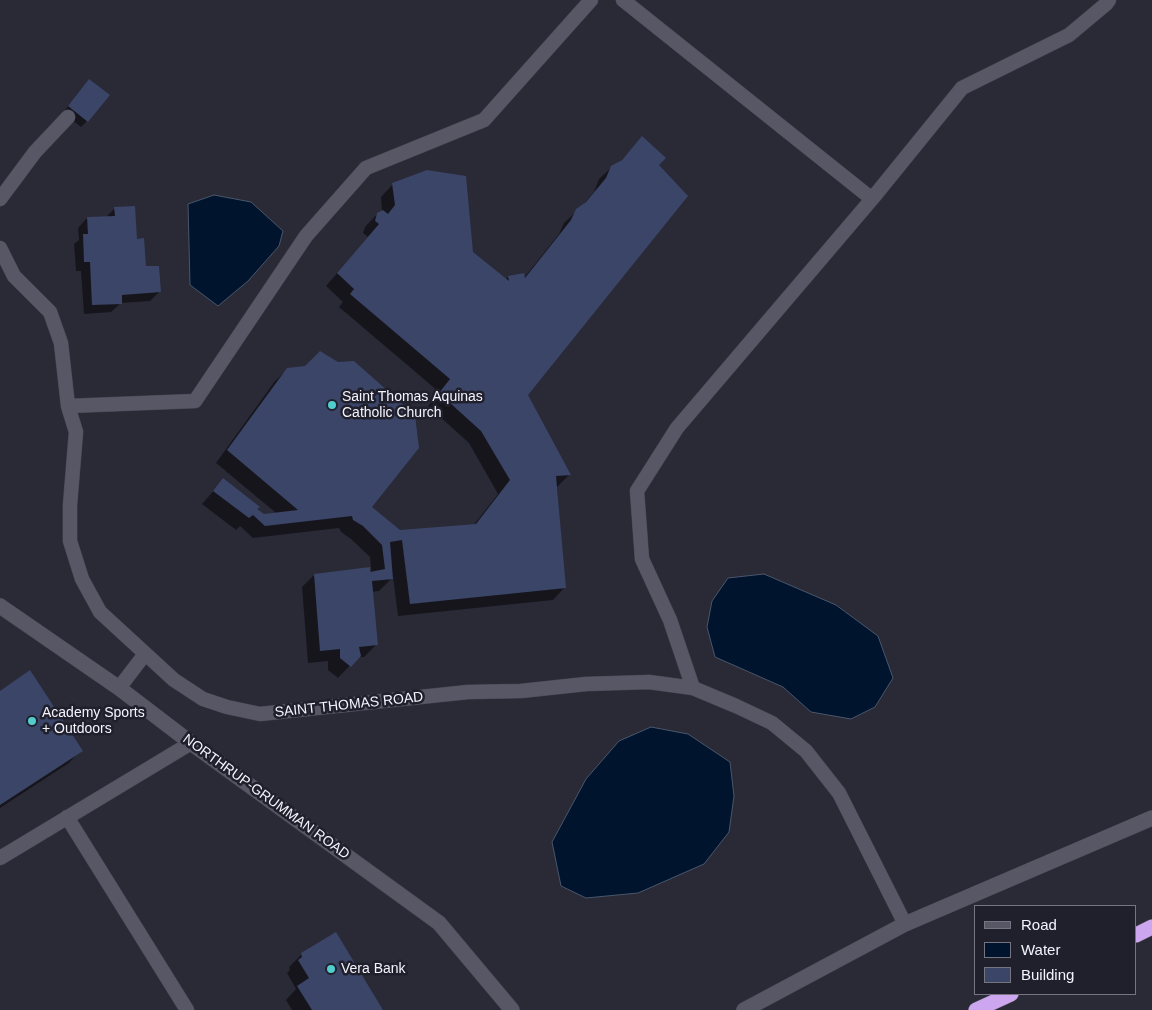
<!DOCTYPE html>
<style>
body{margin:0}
#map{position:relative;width:1152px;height:1010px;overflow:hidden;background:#2a2936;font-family:Helvetica,sans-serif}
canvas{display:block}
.legend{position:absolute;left:974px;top:905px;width:162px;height:90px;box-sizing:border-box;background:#201f2c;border:1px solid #757480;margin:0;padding:6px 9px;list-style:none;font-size:15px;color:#f4f4fd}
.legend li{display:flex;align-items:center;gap:10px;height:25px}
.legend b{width:25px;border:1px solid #757480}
</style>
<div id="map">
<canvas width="1152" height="1010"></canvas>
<ul class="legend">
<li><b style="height:6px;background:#585766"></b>Road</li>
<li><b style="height:14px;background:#00142e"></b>Water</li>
<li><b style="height:14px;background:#3a4568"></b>Building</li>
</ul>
</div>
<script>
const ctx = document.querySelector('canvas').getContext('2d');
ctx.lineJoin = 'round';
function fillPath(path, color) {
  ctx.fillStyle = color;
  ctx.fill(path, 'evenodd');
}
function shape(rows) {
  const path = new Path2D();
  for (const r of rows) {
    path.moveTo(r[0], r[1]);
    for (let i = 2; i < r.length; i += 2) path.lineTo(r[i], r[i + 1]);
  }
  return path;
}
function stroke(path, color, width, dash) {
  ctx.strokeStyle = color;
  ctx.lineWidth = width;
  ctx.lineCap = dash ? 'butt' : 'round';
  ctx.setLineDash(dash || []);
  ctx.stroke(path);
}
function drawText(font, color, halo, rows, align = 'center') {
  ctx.font = font + ' Helvetica,sans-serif';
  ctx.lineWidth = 5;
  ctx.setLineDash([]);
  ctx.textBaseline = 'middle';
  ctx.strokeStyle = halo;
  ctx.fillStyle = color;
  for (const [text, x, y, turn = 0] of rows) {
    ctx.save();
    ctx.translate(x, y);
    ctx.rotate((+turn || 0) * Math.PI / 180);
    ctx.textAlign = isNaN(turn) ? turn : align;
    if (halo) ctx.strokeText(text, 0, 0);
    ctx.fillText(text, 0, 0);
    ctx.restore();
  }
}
const water = shape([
 [214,195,251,202,283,231,279,246,248,281,218,306,190,285,188,204,214,195],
 [764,574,836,605,878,636,893,678,875,707,851,719,811,712,783,687,715,657,707,627,712,601,728,578,764,574],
 [651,727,688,734,730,762,734,796,729,832,704,864,638,893,586,898,561,886,552,842,586,779,619,741,651,727]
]);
const shadow = shape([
 [83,87,87,121,81,127,63,113],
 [642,138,657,166,526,395,569,475,557,487,565,587,553,600,398,616,393,577,379,591,371,592,377,644,364,657,358,657,338,678,328,670,328,661,308,663,302,587,314,575,372,577,370,557,351,539,341,532,339,528,253,538,240,526,236,530,202,504,223,480,255,510,264,515,276,513,216,463,275,381,288,369,370,507,399,531,473,526,498,494,469,443,428,406,439,392,339,307,343,302,326,286,368,237,363,233,365,227,377,214,382,211,381,197,393,184,505,280,508,277,524,278,559,234,564,223,582,206,594,192,599,179,612,167,619,163],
 [115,208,135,240,145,268,159,292,150,301,121,303,111,312,84,314,81,271,76,271,74,244,79,240,78,228,87,218,106,217],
 [0,693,81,750,69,763,0,808],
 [302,954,381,1010,292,1010,286,1000,296,989,287,973,290,970,289,967]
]);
const building = shape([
 [89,79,110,95,88,122,68,106],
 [642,136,666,158,659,165,688,196,528,395,571,475,556,476,566,588,410,604,402,540,390,542,393,579,372,581,378,645,359,647,361,656,351,667,340,658,340,649,320,651,314,574,370,567,370,572,385,569,382,545,363,526,353,520,352,516,265,526,253,515,249,518,213,491,223,478,260,507,257,509,264,514,298,510,227,450,287,368,305,366,320,351,338,362,354,361,415,415,419,448,372,507,400,530,476,524,510,480,481,431,439,393,450,379,350,294,354,289,337,273,379,224,375,221,377,213,383,210,388,214,395,205,392,183,427,170,466,176,473,252,509,281,508,276,524,273,525,278,571,220,576,209,586,202,606,178,611,166,622,160],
 [135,206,137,239,144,238,146,266,159,266,161,292,122,295,122,304,92,305,90,262,84,262,83,234,88,234,87,217,115,216,114,207],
 [30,670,83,751,0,805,0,691],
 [336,932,383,1010,312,1010,297,986,309,978,298,960,302,957,301,953]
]);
const lane = shape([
 [623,0,872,199],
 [0,199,35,152,68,117],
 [0,248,14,276,50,312,61,343,68,406,76,432,70,505,70,541,82,579,100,612,174,680,203,699,227,707,260,714,468,692,521,691,586,684,649,682,693,688,736,706,772,723,806,751,839,793,905,924],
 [68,406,195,401,306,236,366,168,484,120,591,0],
 [119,688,145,654],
 [693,688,670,620,642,559,637,491,677,428,872,199,962,88,1069,35,1106,4,1109,0],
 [67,817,187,1010],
 [0,858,191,743]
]);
const street = shape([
 [0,606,119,688,191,743,439,923,512,1010]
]);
const secondary = shape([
 [744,1010,905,924,1152,818]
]);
const highway = shape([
 [1136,935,1152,927],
 [976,1010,1011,994]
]);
const markers = [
 [332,405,5,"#52cdce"],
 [32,721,5,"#52cdce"],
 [331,969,5,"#52cdce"]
];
const poiNames = [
 ["Saint Thomas Aquinas",342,397],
 ["Catholic Church",342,413],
 ["Academy Sports",42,713],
 ["+ Outdoors",42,729],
 ["Vera Bank",341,969]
];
const streetNames = [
 ["SAINT THOMAS ROAD",349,705,-6],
 ["NORTHRUP-GRUMMAN ROAD",266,797,36]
];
fillPath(water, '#00142e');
stroke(water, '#49576c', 1);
fillPath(shadow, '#0007');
fillPath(building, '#3a4568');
stroke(lane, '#494754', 15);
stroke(street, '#494754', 16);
stroke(secondary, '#494754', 16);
stroke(highway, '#494754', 16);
stroke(lane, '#585766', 14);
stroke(street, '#585766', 15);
stroke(secondary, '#585766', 15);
stroke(highway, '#cca6ee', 15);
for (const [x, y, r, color] of markers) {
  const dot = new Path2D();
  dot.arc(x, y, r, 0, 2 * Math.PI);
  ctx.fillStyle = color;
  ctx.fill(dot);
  stroke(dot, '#201f2c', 2);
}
drawText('14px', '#f4f4fd', '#201f2c', poiNames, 'left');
drawText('14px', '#f4f4fd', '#201f2c', streetNames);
</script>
